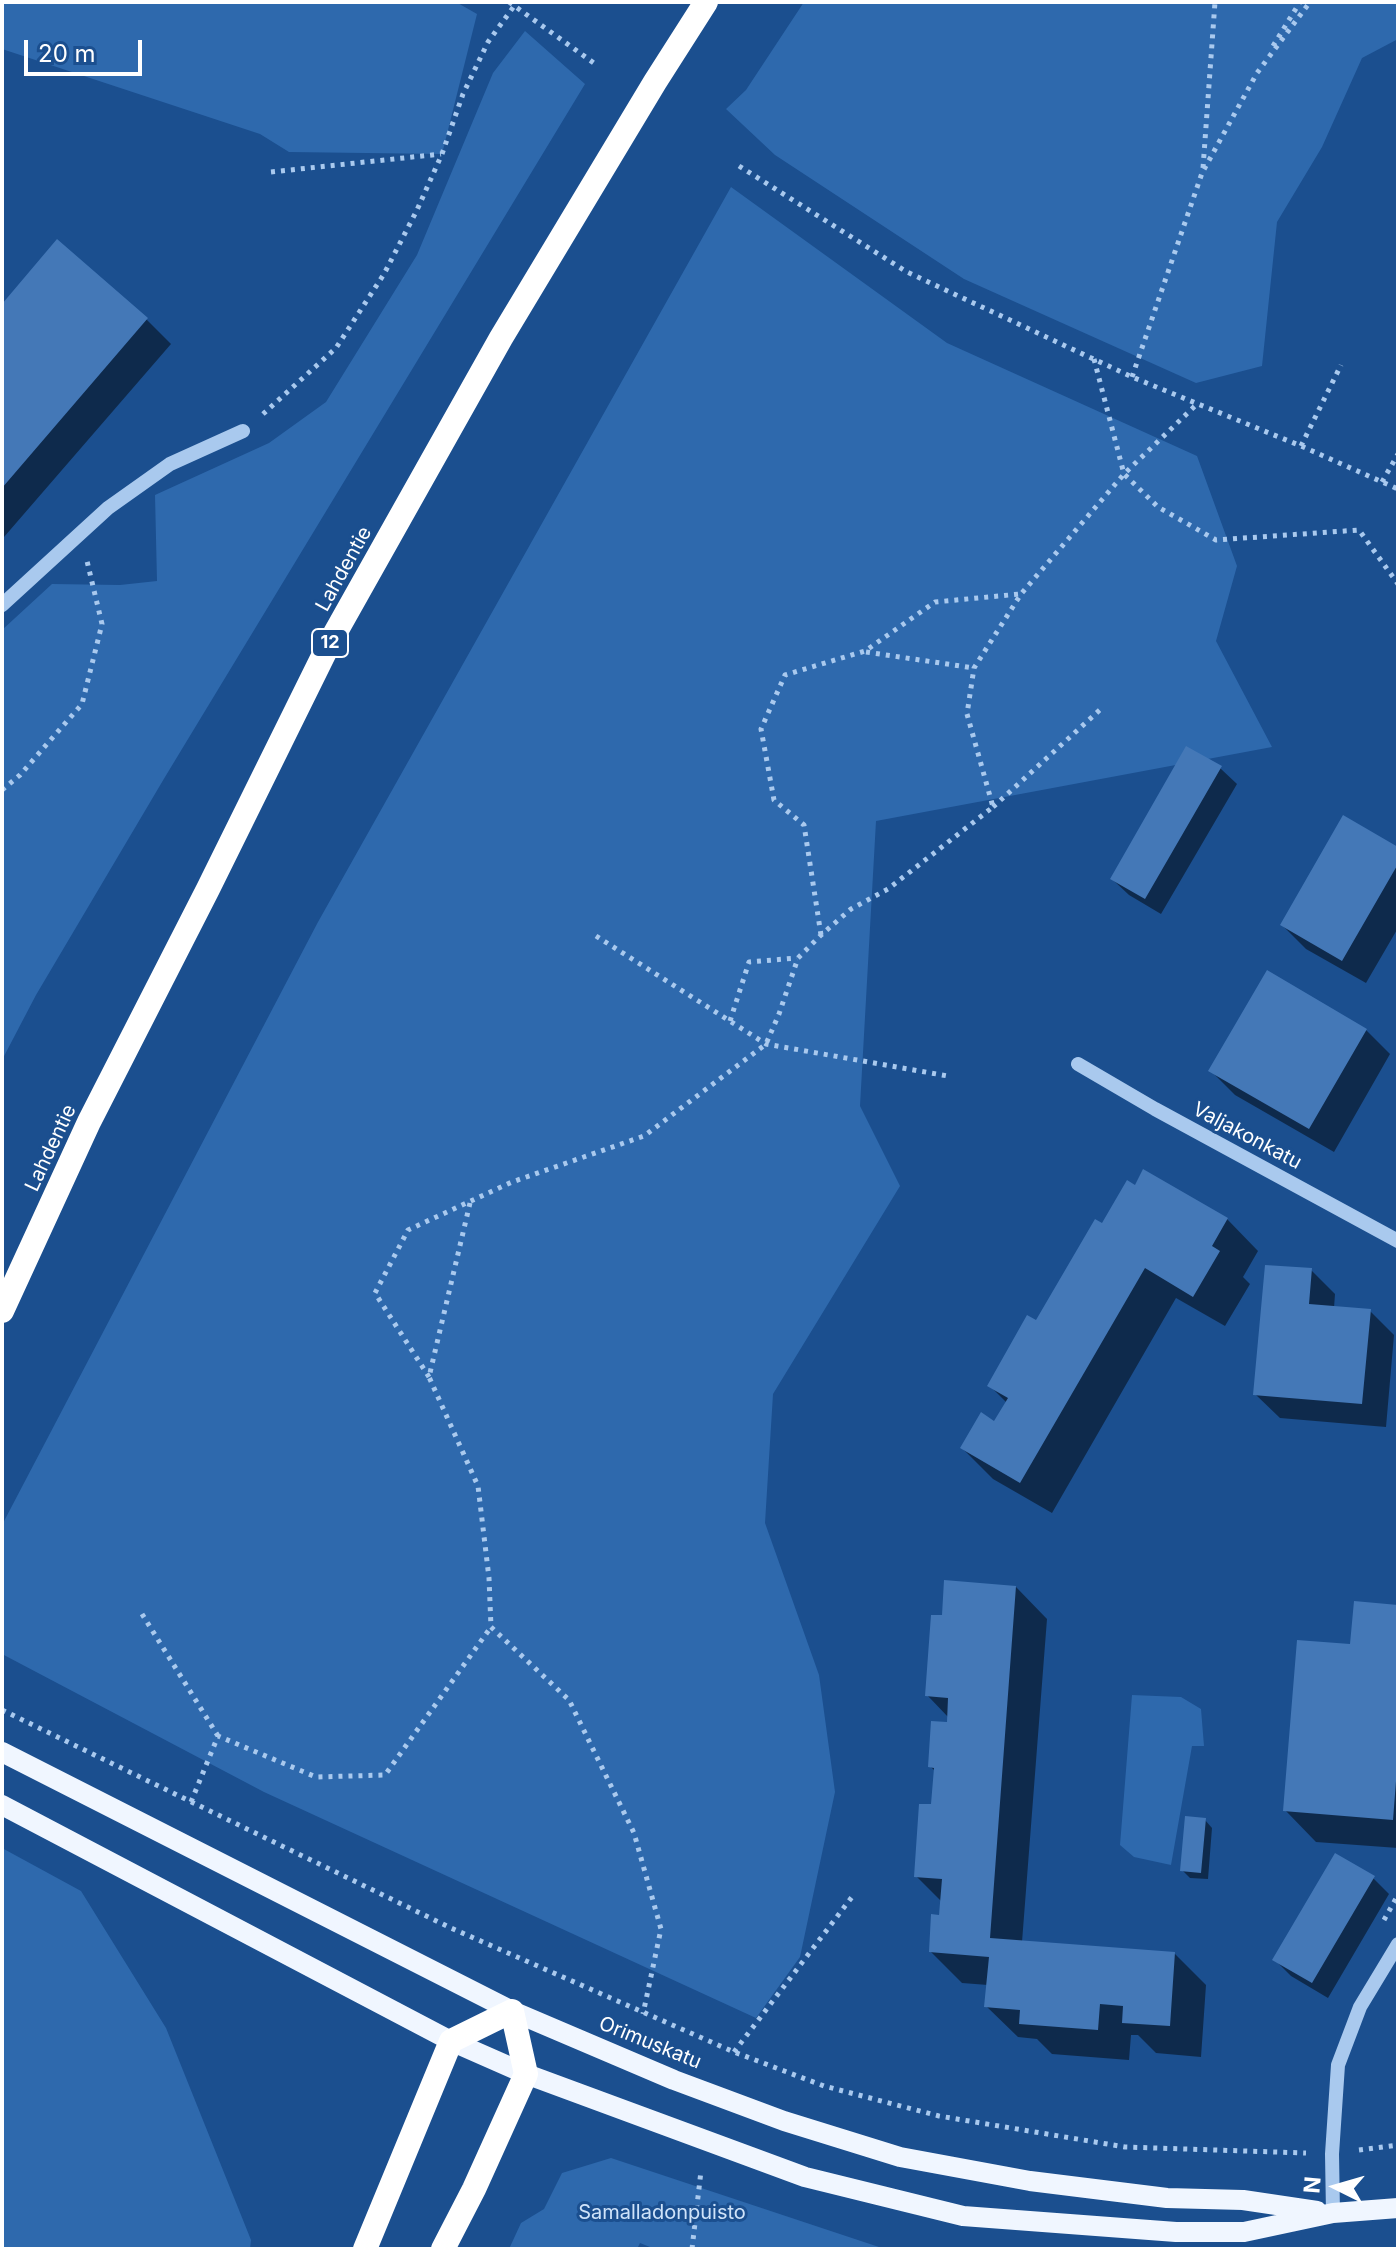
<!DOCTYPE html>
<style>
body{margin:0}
#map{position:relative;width:1400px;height:2251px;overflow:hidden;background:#1b4f8f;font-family:Inter,sans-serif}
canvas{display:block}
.frame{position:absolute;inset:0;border:4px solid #fff;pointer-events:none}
.north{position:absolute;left:1296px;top:2147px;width:80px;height:80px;-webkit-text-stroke:6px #1b4f8f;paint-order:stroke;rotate:275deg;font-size:22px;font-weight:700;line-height:32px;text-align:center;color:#fff}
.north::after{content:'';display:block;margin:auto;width:28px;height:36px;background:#fff;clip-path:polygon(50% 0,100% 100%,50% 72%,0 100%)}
.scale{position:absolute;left:24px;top:40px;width:118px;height:36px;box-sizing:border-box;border:4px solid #fff;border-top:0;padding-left:10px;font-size:24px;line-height:28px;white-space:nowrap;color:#fff;-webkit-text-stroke:6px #1b4f8f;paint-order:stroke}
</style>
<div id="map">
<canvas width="1400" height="2251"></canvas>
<div class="frame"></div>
<div class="north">N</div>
<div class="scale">20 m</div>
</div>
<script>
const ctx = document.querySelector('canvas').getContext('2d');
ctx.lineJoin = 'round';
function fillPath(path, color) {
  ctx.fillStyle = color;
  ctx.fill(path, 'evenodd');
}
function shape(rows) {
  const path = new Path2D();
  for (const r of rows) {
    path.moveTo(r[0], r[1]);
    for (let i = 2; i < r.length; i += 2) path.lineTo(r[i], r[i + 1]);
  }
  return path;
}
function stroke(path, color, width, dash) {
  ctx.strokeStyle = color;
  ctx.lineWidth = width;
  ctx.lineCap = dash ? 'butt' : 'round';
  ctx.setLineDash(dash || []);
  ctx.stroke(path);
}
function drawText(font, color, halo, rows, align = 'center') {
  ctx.font = font + ' Inter,sans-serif';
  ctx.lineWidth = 6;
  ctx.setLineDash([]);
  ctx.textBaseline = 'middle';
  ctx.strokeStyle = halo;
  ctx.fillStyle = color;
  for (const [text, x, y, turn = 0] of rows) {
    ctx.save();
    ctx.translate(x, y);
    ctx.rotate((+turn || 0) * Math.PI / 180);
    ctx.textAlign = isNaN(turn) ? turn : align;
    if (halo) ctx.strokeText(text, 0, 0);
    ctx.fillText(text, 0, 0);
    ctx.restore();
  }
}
const green = shape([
 [2,2,456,2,477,14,442,154,289,152,260,134,2,49],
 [804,2,1398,2,1398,39,1362,58,1322,147,1277,222,1262,366,1196,383,964,279,775,155,726,109,746,90],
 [525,31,585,84,165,777,36,995,2,1060,2,630,52,584,120,585,157,581,155,495,269,443,326,402,417,255,493,73],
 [731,187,947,343,1197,456,1237,566,1216,641,1272,747,876,821,860,1106,900,1186,773,1394,765,1523,819,1675,835,1792,800,1957,756,2018,264,1792,2,1654,2,1525,318,922],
 [1132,1695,1181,1697,1201,1709,1204,1746,1192,1746,1171,1865,1134,1857,1120,1845],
 [2,1848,81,1891,166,2028,251,2240,250,2249,2,2249],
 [611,2158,885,2249,655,2249,640,2243,637,2249,509,2249,521,2223,544,2209,562,2173]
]);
const shadow = shape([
 [58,242,147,320,171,344,4,537,2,535,2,307],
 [1220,768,1237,784,1161,914,1129,895,1112,879],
 [1398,849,1398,928,1366,983,1306,949,1282,925],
 [1366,1030,1390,1054,1334,1152,1235,1095,1211,1071],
 [1144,1171,1227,1219,1258,1251,1243,1277,1250,1284,1225,1326,1176,1298,1052,1513,993,1479,962,1448,995,1424,1007,1403,989,1385,1037,1323,1103,1226,1136,1187],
 [1311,1270,1335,1294,1334,1308,1370,1311,1394,1335,1386,1427,1280,1418,1255,1394],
 [1016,1587,1047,1619,1022,1942,1175,1954,1206,1985,1201,2057,1156,2053,1138,2035,1131,2035,1129,2060,1052,2054,1037,2039,1018,2037,986,2006,988,1985,962,1983,931,1952,942,1902,916,1876,933,1806,936,1772,930,1766,949,1724,949,1718,927,1695,944,1617],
 [1398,1607,1398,1848,1316,1842,1285,1810,1352,1647],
 [1205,1820,1212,1828,1208,1879,1190,1878,1182,1870],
 [1373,1878,1389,1894,1328,1998,1291,1976,1275,1960]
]);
const building = shape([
 [57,239,148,318,2,488,2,304],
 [1186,746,1222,766,1145,899,1110,879],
 [1343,815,1398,847,1398,864,1342,961,1280,925],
 [1267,970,1367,1029,1309,1129,1208,1071],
 [1143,1169,1228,1218,1212,1246,1220,1251,1193,1297,1145,1268,1020,1483,960,1448,981,1412,994,1421,1008,1398,987,1386,1027,1315,1036,1320,1095,1219,1102,1223,1127,1180,1135,1185],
 [1265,1265,1312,1268,1309,1304,1371,1309,1362,1404,1253,1395],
 [944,1580,1016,1586,990,1938,1175,1952,1170,2026,1122,2023,1123,2006,1100,2004,1098,2030,1019,2024,1020,2010,984,2007,989,1957,929,1952,931,1914,939,1915,942,1879,914,1877,919,1804,931,1804,934,1768,928,1767,931,1721,947,1722,948,1698,925,1696,931,1615,942,1615],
 [1354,1601,1398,1605,1398,1755,1393,1820,1283,1811,1297,1640,1350,1644],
 [1185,1816,1206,1818,1201,1873,1180,1871],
 [1335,1853,1375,1876,1312,1983,1272,1960]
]);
const path = shape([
 [509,2,598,66],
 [1273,46,1300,2],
 [739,166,907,272,1132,377,1301,446,1398,489],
 [1203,168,1215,2],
 [271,172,441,154],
 [1094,359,1124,474,1158,507,1216,540,1359,530,1398,584],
 [1132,377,1202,173,1257,73,1310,2],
 [263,414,336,348,384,274,417,210,442,154,463,94,488,42,517,2],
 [1301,446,1341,365],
 [1382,482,1398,454],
 [866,652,974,668],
 [2,790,20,775,82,704,102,624,87,561],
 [993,807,1103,707],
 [821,935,804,825,774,800,761,729,785,675,865,651,935,602,1020,594],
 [596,936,766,1044,948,1076],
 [730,1021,749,962,797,958],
 [470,1203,429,1377,478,1486,489,1578,491,1627,569,1700,634,1833,661,1929,643,2014],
 [429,1377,375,1293,408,1230,512,1182,644,1136,766,1044,779,1014,798,958,821,935,851,909,888,889,993,807,967,714,974,668,1021,594,1124,474,1197,404],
 [142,1614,218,1736],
 [2,1710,451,1928,734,2052,824,2086,939,2116,1125,2147,1306,2153],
 [191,1802,218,1736,316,1777,385,1775,491,1627],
 [1384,1920,1398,1895],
 [734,2052,855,1893],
 [1359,2150,1398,2145],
 [692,2249,701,2171]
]);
const minor = shape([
 [2,605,108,508,170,464,243,431],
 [1078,1064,1155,1109,1398,1241],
 [1333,2213,1332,2154,1338,2065,1360,2007,1398,1944]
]);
const major = shape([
 [2,1752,512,2011,674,2080,784,2121,900,2157,1030,2181,1167,2198,1243,2200,1317,2211],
 [2,1805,451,2041,526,2074,805,2177,963,2216,1176,2232,1244,2232,1333,2213,1398,2208]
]);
const highway = shape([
 [2,1311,89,1122,208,889,329,644,501,338,655,82,706,2],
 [365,2249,451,2041,512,2011,526,2074,474,2189,443,2249]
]);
const shields = [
 [330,643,36]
];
const shieldNames = [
 ["12",330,643]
];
const streetNames = [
 ["Lahdentie",344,569,-61],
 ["Valjakonkatu",1247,1136,28],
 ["Lahdentie",51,1148,-65],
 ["Orimuskatu",650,2043,22]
];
const parkNames = [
 ["Samalladonpuisto",662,2213]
];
fillPath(green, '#2e69ad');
fillPath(shadow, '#0007');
fillPath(building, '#4478b7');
stroke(path, '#a9c9ee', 5, [4, 6]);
stroke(minor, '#a9c9ee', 14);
stroke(major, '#f0f6ff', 20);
stroke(highway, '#fff', 24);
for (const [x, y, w] of shields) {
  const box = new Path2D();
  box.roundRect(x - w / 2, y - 14, w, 28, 6);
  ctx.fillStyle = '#1b4f8f';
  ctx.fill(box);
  stroke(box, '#fff', 2);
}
drawText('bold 18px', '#fff', null, shieldNames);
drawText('20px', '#fff', '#1b4f8f', streetNames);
drawText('20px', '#cfe3fa', '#1b4f8f', parkNames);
</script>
